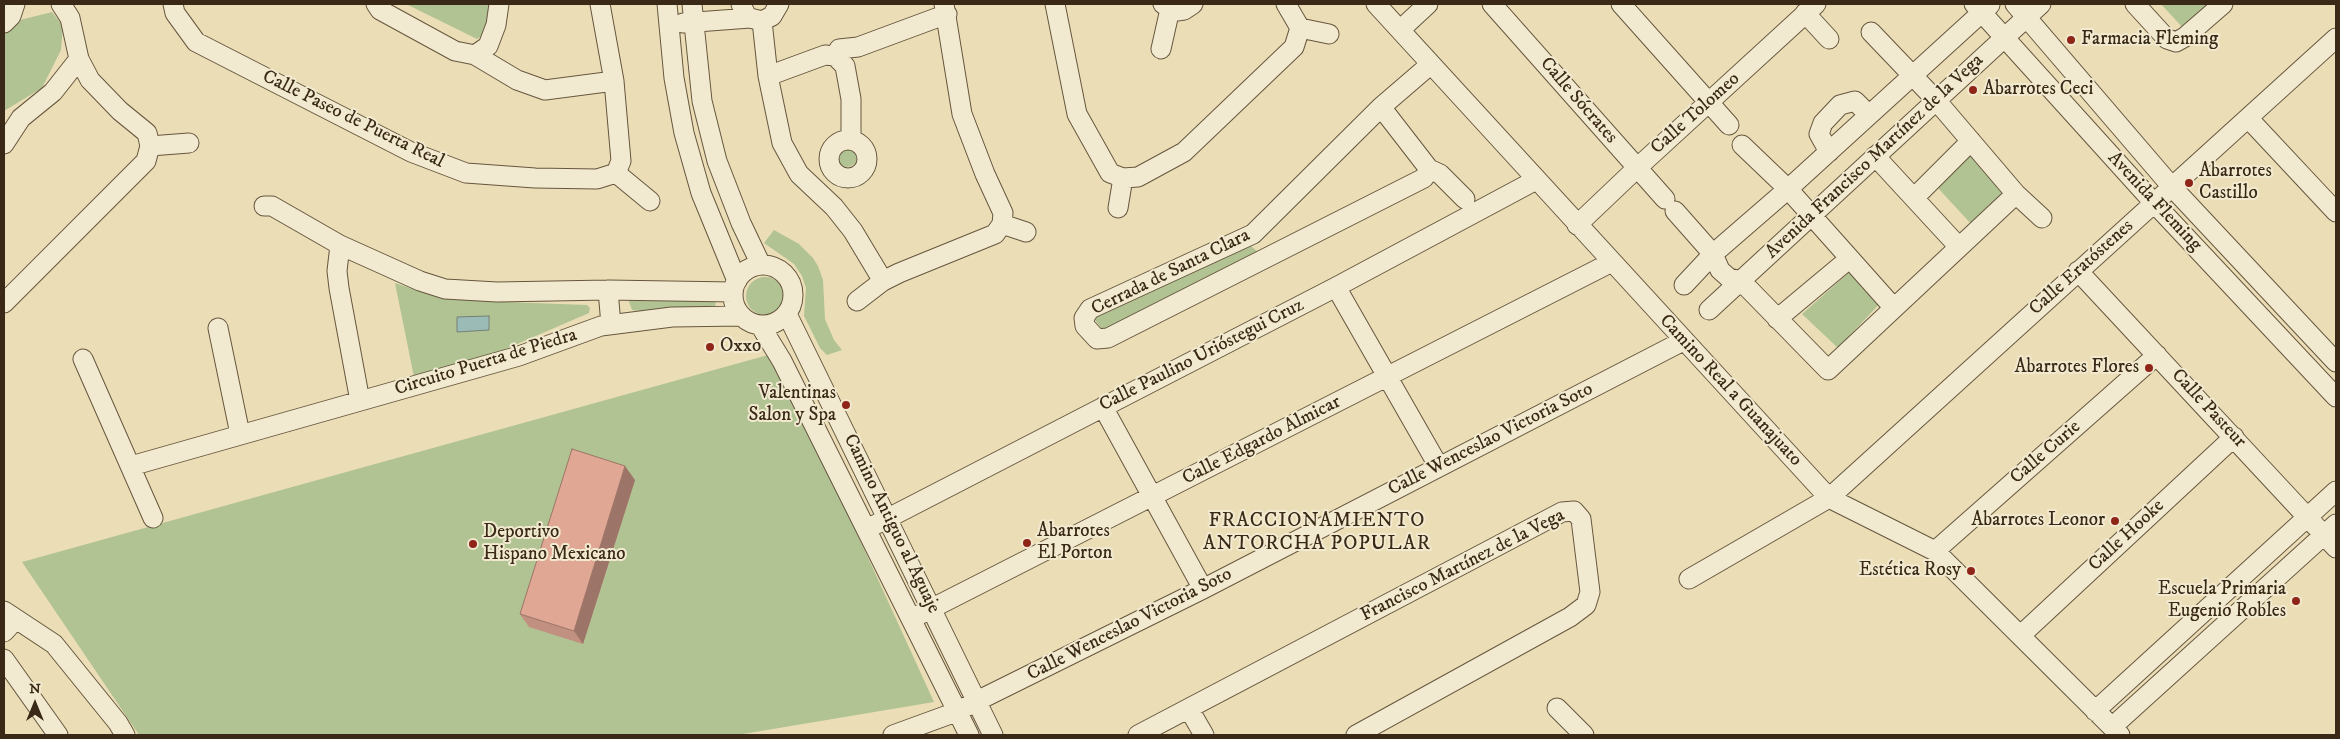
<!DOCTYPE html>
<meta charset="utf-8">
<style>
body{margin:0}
#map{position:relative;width:2340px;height:739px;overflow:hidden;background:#ebdeb7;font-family:"IM FELL DW Pica",serif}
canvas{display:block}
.frame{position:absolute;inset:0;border:5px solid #392916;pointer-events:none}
.north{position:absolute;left:10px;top:679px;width:50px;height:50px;-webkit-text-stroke:4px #f2ead0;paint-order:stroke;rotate:0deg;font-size:14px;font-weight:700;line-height:20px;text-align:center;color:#392916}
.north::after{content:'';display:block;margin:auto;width:18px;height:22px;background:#392916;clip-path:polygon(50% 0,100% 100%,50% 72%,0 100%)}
</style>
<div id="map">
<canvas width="2340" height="739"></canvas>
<div class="frame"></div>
<div class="north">N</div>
</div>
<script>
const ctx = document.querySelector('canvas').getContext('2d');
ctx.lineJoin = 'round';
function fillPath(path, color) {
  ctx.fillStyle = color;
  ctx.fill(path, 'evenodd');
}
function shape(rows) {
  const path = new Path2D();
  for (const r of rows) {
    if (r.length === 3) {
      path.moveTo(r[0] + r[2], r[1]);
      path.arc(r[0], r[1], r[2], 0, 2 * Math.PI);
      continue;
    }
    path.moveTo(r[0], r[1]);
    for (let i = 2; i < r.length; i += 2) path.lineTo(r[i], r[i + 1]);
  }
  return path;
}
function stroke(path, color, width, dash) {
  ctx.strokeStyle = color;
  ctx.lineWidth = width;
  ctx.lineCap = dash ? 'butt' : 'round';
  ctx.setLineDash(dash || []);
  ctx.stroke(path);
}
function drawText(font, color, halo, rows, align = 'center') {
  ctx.font = font + ' "IM FELL DW Pica",serif';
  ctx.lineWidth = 4;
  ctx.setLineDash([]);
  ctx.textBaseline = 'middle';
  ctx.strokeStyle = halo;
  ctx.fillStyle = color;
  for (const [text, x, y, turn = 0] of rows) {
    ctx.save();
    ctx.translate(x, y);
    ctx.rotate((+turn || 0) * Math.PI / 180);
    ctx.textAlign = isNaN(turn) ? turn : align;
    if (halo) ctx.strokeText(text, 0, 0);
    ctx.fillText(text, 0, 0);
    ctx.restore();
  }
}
const green = shape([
 [406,4,490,4,487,33,477,39],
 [2161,4,2210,4,2183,28],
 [52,12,63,26,61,50,42,88,4,111,4,24],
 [847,157,10],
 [1970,155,2007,190,1973,226,1937,187],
 [774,230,799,244,813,258,818,266,823,280,825,319,834,340,842,350,827,355,820,348,804,316,806,288,802,276,794,264,764,243],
 [1250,245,1260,254,1106,334,1091,315],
 [1853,269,1884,299,1838,348,1802,314],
 [765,296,19],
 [395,283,428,294,479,301,587,305,590,308,589,313,494,354,414,377],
 [628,299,716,300,715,309,640,311,632,310],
 [768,355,854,527,934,702,737,735,139,735,22,562]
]);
const water = shape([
 [489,316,489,330,457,332,457,317,489,316]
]);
const minor = shape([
 [173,4,175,13,196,42,411,152,466,173,535,178,597,179,616,173,621,161,614,81,600,4],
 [376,4,380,10,455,51,475,55,488,46,496,25,499,4],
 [667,4,674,78,684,133,701,193,737,281],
 [692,4,702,101,717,161,741,223,761,265],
 [741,4,746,15,750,18,762,21,772,16,779,4],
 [1055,4,1077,114,1110,173,1123,178,1138,177,1184,152,1294,47,1300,28,1286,4],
 [1163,4,1177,11,1184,10,1193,4],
 [1376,4,1829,498,1935,551,2120,735],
 [1492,4,1665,199],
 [1621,4,1729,125],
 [1974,4,2154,203,2336,397],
 [2015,4,2172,187,2336,362],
 [2135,4,2167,39,2176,42,2185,37,2223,4],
 [1805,13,1829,39],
 [762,21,768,76,782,143,799,174,834,207,853,231,883,281],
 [4,23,11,16,15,4],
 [683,23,750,18],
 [1300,28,1329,34],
 [1400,30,1428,4],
 [1871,32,1935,99,2016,194,2042,218],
 [839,49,858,47,947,14],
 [1161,49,1170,9],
 [475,55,517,80,545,90,614,81],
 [835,56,845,66,851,99,851,140],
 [768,76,825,55,835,56],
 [1381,107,1429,169],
 [2248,118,2336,212],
 [848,159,19],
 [4,144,21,118,53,92,79,59],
 [1742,145,1788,189,1894,308],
 [150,146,189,143],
 [1829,152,1819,134,1823,123,1840,105,1855,101,1869,115],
 [1875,156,1959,247],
 [1429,169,1424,178,1108,338,1097,339,1085,326,1084,318,1090,309,1253,234,1381,107,1431,64],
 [1429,169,1440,174,1465,199],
 [616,173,650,201],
 [1914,198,1971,141],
 [264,206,272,206,340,245,420,281,445,289,497,292,608,290,733,292],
 [1118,208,1123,178],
 [1675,211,1713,254,1720,270,1729,278,1741,281,1828,370,2016,194],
 [1002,224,1026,232],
 [1577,225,1637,168,1816,4],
 [340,245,337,271,339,288,360,401],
 [763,295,30],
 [2078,271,2336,548],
 [1684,285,1713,254,1788,189,1990,5],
 [1336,287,1439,467],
 [608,290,611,325],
 [857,301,883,281,899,273,995,234,1002,224,1003,213,985,174,962,114,944,4],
 [4,303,146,161,150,146,147,133,120,111,90,80,79,59,70,18,61,4],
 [1709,310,2041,4],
 [787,314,993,735],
 [1777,319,1849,259],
 [760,325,782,361,969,735],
 [218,328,240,434],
 [83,359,153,518],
 [1103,407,1203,589],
 [131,466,519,356,601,326,672,317,742,316],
 [867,529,1336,287,1536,180],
 [1935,551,2157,355],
 [1689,579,1829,498,2336,38],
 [4,611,54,644,118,723,125,735],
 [911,619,1612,262],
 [4,632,16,619],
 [2021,635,2234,437],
 [4,659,58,735],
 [1557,708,1584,735],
 [1189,709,1204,735],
 [2095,711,2336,491],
 [2112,727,2336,524],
 [893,735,956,712,977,701,1203,589,1683,341],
 [1138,735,1562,512,1574,511,1581,519,1590,592,1586,605,1570,617,1356,735]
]);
const wall = shape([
 [635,480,583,644,529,627,520,614]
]);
const shadedWall = shape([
 [625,466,635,480,583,644,574,631]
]);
const building = shape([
 [572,449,625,466,574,631,520,614,572,449]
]);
const markers = [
 [2071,40,5,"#8f2418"],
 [1973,90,5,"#8f2418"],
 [2189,183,5,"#8f2418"],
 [710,347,5,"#8f2418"],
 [2149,368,5,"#8f2418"],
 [846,405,5,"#8f2418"],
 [2115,521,5,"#8f2418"],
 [1027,543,5,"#8f2418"],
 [473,544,5,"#8f2418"],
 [1971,571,5,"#8f2418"],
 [2296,601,5,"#8f2418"]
];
const poiNames = [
 ["Farmacia Fleming",2081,40],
 ["Abarrotes Ceci",1983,90],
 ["Abarrotes",2199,172],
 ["Castillo",2199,194],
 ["Oxxo",720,347],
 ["Abarrotes Flores",2139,368,"right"],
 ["Valentinas",836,394,"right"],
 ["Salon y Spa",836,416,"right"],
 ["Abarrotes Leonor",2105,521,"right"],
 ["Abarrotes",1037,532],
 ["El Porton",1037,554],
 ["Deportivo",483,533],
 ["Hispano Mexicano",483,555],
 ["Estética Rosy",1961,571,"right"],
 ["Escuela Primaria",2286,590,"right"],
 ["Eugenio Robles",2286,612,"right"]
];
const streetNames = [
 ["Calle Sócrates",1578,101,49],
 ["Calle Tolomeo",1696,114,-42],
 ["Calle Paseo de Puerta Real",353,120,26],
 ["Avenida Francisco Martínez de la Vega",1875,157,-43],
 ["Avenida Fleming",2154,202,47],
 ["Calle Eratóstenes",2082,268,-42],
 ["Cerrada de Santa Clara",1171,273,-26],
 ["Calle Paulino Urióstegui Cruz",1202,356,-27],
 ["Circuito Puerta de Piedra",486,363,-17],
 ["Camino Real a Guanajuato",1730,391,47],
 ["Calle Pasteur",2208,409,47],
 ["Calle Wenceslao Victoria Soto",1491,440,-27],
 ["Calle Edgardo Almicar",1262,441,-27],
 ["Calle Curie",2046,453,-41],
 ["Camino Antiguo al Aguaje",891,524,64],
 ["Calle Hooke",2127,536,-43],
 ["Francisco Martínez de la Vega",1463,566,-27],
 ["Calle Wenceslao Victoria Soto",1130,625,-27]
];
const neighbourhoodNames = [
 ["FRACCIONAMIENTO",1317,522],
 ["ANTORCHA POPULAR",1317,545]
];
fillPath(green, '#b1c293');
fillPath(water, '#9bbbb6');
stroke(water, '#748176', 1);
stroke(minor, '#66563e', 21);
stroke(minor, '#f2ead0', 19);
fillPath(wall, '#c19080');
fillPath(shadedWall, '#9d7568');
fillPath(building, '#e0a795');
stroke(building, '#9d7568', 1);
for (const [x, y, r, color] of markers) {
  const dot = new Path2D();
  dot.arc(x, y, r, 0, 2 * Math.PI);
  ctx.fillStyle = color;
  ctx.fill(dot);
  stroke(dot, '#f2ead0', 2);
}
drawText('19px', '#392916', '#f2ead0', poiNames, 'left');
drawText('19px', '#392916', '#f2ead0', streetNames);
ctx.letterSpacing = '1px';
drawText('20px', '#392916', '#f2ead0', neighbourhoodNames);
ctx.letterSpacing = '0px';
</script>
